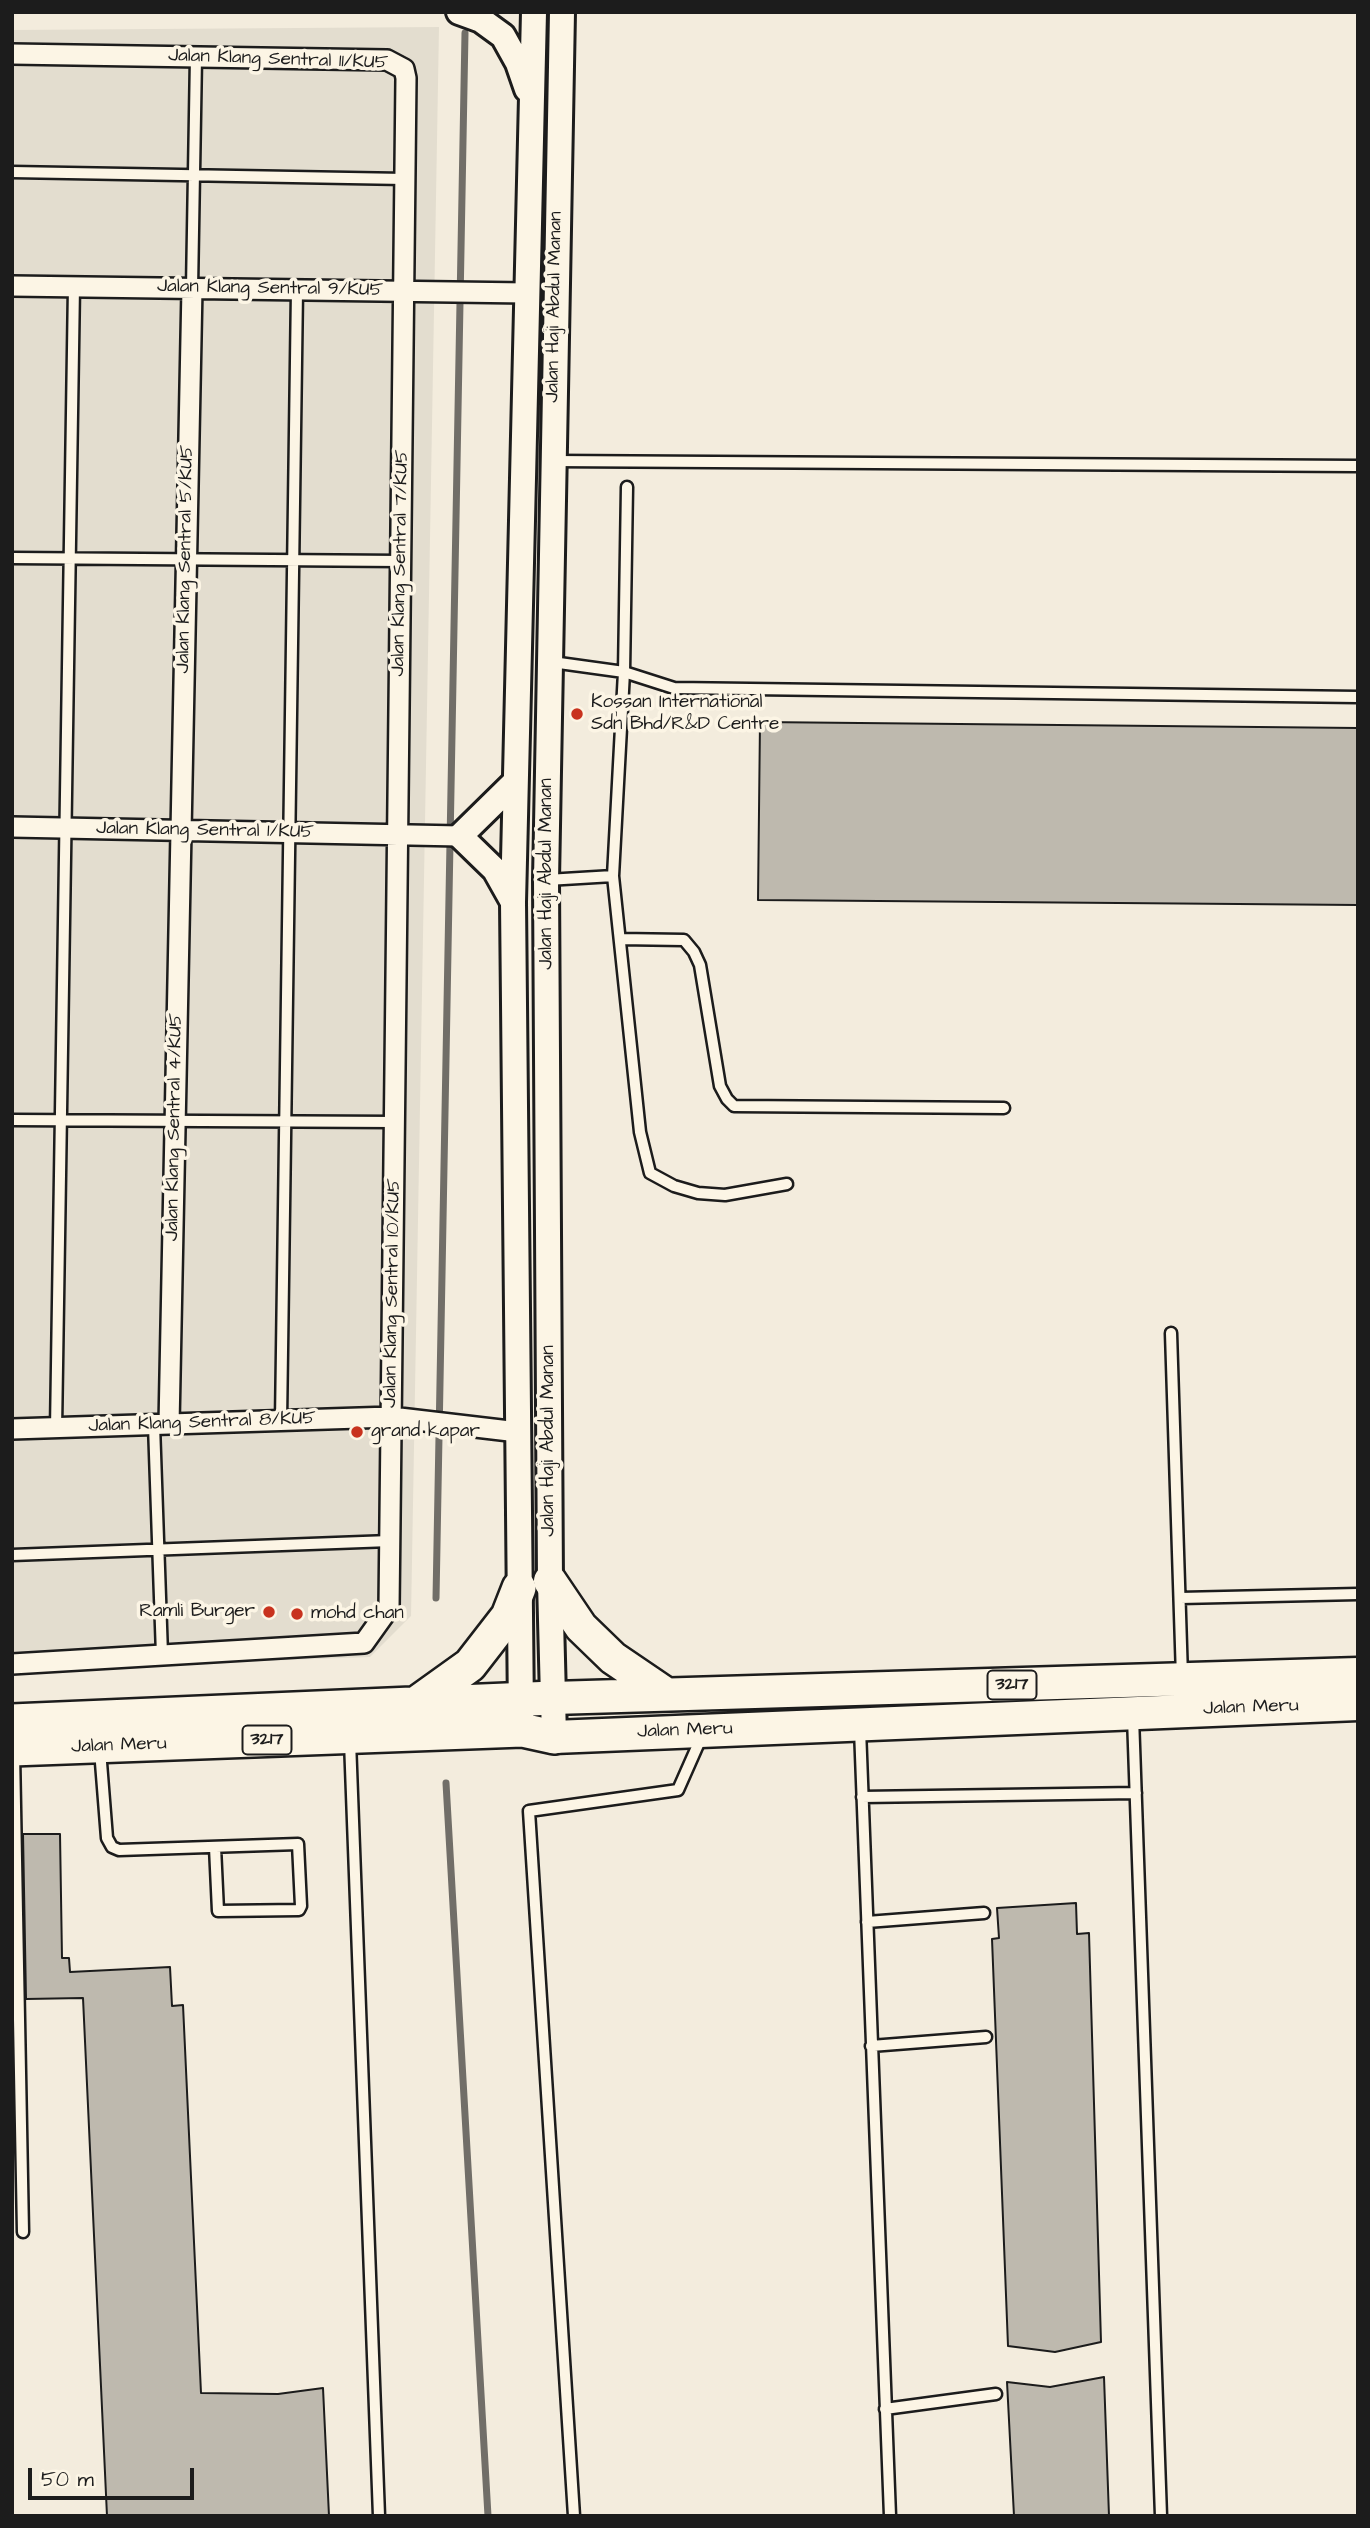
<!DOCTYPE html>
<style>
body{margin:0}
#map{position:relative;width:1370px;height:2528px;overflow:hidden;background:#f3ecdd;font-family:"Architects Daughter",sans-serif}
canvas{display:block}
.frame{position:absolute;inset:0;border:14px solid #1c1c1c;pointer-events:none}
.scale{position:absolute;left:28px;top:2468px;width:166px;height:32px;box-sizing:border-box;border:4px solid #1c1c1c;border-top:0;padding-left:9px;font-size:21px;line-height:24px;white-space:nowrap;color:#1c1c1c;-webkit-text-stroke:5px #fcf5e5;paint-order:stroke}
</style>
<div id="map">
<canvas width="1370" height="2528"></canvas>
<div class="frame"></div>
<div class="scale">50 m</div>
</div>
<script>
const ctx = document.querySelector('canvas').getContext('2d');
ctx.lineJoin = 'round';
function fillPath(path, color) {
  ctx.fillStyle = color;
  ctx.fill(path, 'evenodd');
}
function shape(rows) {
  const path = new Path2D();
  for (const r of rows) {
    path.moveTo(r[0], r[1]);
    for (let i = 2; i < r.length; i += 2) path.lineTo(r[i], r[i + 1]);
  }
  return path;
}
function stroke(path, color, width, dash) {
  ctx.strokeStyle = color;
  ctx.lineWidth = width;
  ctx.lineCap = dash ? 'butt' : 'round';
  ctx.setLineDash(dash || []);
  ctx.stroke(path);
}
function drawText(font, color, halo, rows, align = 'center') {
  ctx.font = font + ' "Architects Daughter",sans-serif';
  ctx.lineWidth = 7;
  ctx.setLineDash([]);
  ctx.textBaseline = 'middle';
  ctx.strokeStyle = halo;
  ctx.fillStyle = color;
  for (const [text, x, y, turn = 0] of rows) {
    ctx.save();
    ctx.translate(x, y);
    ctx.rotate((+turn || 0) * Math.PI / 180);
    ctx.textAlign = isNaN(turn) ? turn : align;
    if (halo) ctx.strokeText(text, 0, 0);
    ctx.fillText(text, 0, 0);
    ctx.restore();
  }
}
const built = shape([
 [439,27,411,1616,370,1657,12,1670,12,30]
]);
const stream = shape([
 [436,1598,465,33],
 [446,1783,488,2516]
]);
const building = shape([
 [760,722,1358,728,1358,905,758,900,760,722],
 [23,1834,60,1834,62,1958,69,1958,70,1972,170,1967,172,2006,183,2005,201,2393,278,2394,323,2388,329,2516,107,2516,83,1998,26,1999,23,1834],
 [1076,1903,1077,1934,1089,1933,1101,2342,1055,2352,1008,2346,992,1939,999,1938,997,1908,1076,1903],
 [1104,2377,1109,2516,1014,2516,1007,2382,1050,2387,1104,2377]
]);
const service = shape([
 [12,172,405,179],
 [192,288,196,57],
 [553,461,1358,466],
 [12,558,401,561],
 [552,662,624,672,674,688,1358,697],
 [613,876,640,1132,650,1173,674,1186,698,1193,725,1195,787,1184],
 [547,880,613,876,624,672,627,487],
 [620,939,684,940,694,952,700,965,720,1086,727,1099,734,1106,1004,1108],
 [12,1120,395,1122],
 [1171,1333,1182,1677],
 [281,1421,297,290],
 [154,1425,162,1655],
 [56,1428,74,286],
 [12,1555,390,1541],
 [1180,1598,1358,1594],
 [1133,1717,1161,2516],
 [860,1729,890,2516],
 [350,1741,379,2516],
 [100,1750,107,1838,112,1847,119,1850,298,1844,301,1906,299,1910,218,1911,215,1847],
 [14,1753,23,2232],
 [862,1797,1136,1793],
 [867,1922,984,1913],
 [871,2046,986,2037],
 [885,2409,996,2394],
 [574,2516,529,1811,678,1790,701,1738]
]);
const minor = shape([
 [12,54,387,60,404,69,406,78,389,1608,364,1643,12,1664],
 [12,286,527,293],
 [12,827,460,836],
 [169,1424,192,288],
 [12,1429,391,1417,518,1432]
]);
const tertiary = shape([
 [459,12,481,20,503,36,518,63,527,89],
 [513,902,495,870,460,836,515,782],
 [521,1716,513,902,534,12],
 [554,1737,550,1581,546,880,562,12]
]);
const primary = shape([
 [550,1581,581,1627,613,1658,666,1694],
 [553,1698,1358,1674],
 [554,1737,1358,1704]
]);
const trunk = shape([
 [417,1703,470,1665,508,1616,519,1588],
 [12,1721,553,1698],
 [12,1749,522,1730,554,1737]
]);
const markers = [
 [577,714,7,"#c8321e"],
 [357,1432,7,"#c8321e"],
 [269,1612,7,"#c8321e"],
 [297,1614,7,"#c8321e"]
];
const shields = [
 [1012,1685,49],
 [267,1740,49]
];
const shieldNames = [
 ["3217",1012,1685],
 ["3217",267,1740]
];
const streetNames = [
 ["Jalan Klang Sentral 11/KU5",278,60,2],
 ["Jalan Klang Sentral 9/KU5",270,289,1],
 ["Jalan Haji Abdul Manan",555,307,-89],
 ["Jalan Klang Sentral 5/KU5",186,559,-89],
 ["Jalan Klang Sentral 7/KU5",401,563,-89],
 ["Jalan Klang Sentral 1/KU5",205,831,1],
 ["Jalan Haji Abdul Manan",547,874,-90],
 ["Jalan Klang Sentral 4/KU5",175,1127,-89],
 ["Jalan Klang Sentral 10/KU5",393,1293,-89],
 ["Jalan Klang Sentral 8/KU5",202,1423,-2],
 ["Jalan Haji Abdul Manan",549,1441,-90],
 ["Jalan Meru",1251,1708,-2],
 ["Jalan Meru",685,1731,-2],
 ["Jalan Meru",119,1746,-2]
];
const poiNames = [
 ["Kossan International",591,703],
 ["Sdn Bhd/R&D Centre",591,725],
 ["grand kapar",371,1432],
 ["Ramli Burger",255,1612,"right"],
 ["mohd chan",311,1614]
];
fillPath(built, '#e3ddcf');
stroke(stream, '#716e68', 7);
fillPath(building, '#beb9ae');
stroke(building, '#1c1c1c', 2);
stroke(service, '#1c1c1c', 15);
stroke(minor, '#1c1c1c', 24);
stroke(tertiary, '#1c1c1c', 30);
stroke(primary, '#1c1c1c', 37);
stroke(trunk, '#1c1c1c', 38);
stroke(service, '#fcf5e5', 10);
stroke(minor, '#fcf5e5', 19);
stroke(tertiary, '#fcf5e5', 24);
stroke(primary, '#fcf5e5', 32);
stroke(trunk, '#fcf5e5', 33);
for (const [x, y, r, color] of markers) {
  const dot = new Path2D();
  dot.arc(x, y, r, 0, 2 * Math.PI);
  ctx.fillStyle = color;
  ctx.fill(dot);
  stroke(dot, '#fcf5e5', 2.5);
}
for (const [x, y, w] of shields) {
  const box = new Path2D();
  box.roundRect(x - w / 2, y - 14.5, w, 29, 5);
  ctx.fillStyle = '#fcf5e5';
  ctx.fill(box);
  stroke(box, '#1c1c1c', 2);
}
drawText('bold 18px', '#1c1c1c', null, shieldNames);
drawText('19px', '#1c1c1c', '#fcf5e5', streetNames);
drawText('19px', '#1c1c1c', '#fcf5e5', poiNames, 'left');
</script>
